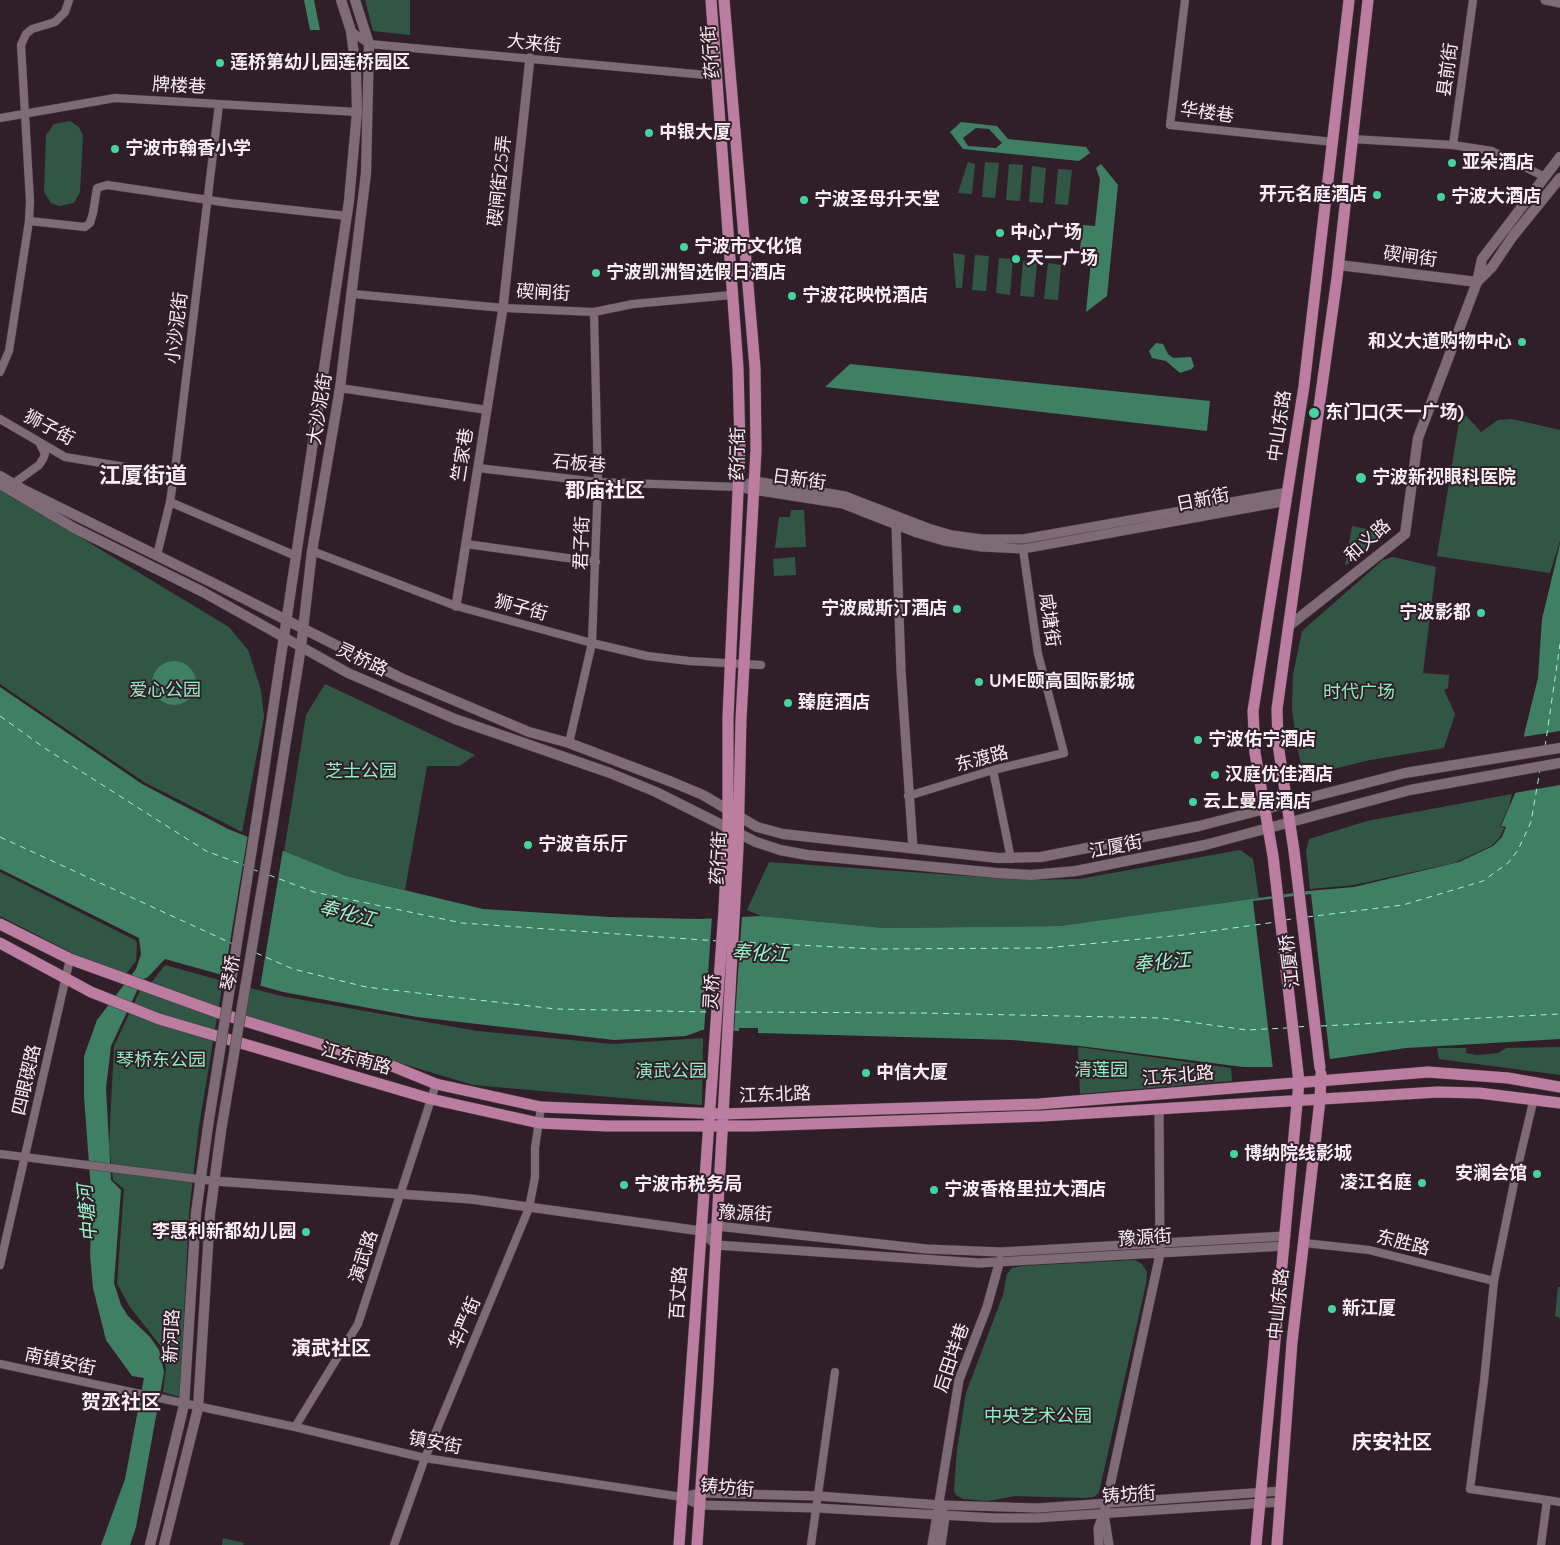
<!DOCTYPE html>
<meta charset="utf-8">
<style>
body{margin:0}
canvas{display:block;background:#301f28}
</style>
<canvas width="1560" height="1545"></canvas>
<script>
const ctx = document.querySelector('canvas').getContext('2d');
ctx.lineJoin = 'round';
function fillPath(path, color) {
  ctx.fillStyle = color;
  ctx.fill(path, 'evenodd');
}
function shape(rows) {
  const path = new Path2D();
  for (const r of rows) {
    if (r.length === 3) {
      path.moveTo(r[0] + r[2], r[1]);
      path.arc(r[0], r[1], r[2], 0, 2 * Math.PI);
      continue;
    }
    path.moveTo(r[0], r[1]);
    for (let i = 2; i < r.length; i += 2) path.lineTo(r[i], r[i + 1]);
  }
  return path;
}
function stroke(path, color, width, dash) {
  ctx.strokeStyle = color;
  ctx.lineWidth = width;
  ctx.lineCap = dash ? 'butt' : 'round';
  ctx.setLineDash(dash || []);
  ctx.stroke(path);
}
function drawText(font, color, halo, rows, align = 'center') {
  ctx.font = font + ' Quicksand,"Noto Sans SC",sans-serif';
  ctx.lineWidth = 4;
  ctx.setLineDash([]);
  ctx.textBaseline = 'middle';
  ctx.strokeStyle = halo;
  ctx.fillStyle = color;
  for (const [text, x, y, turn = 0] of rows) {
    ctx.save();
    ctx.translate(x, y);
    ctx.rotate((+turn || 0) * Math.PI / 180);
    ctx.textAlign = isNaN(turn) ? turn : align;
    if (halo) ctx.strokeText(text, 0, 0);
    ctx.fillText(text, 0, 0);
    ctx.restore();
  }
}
const green = shape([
 [365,0,410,0,410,35,373,31],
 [70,121,79,127,83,136,80,192,74,203,59,206,51,203,44,192,46,135,54,124],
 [968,162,975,164,972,194,958,193],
 [985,162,999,163,995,198,982,197],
 [1009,164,1023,165,1020,201,1006,200],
 [1032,166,1046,168,1043,203,1029,202],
 [1058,169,1072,170,1068,205,1055,204],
 [953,253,965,255,962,288,956,288],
 [975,255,989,256,986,291,972,290],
 [999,258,1013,259,1010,295,996,293],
 [1023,261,1037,262,1034,297,1020,296],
 [1048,263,1061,265,1058,300,1044,299],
 [1461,410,1481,432,1498,420,1512,419,1560,430,1560,541,1550,573,1437,556],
 [0,489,229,627,248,650,261,690,264,717,242,832,144,782,0,684],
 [791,510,804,510,806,547,775,548,779,517,790,517],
 [1352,526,1388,533,1345,566],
 [795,557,796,575,774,576,773,559],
 [1393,557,1436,567,1423,673,1449,675,1448,688,1444,690,1455,714,1444,748,1370,760,1312,774,1302,768,1296,742,1292,708,1293,675,1302,631,1383,560],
 [325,684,475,755,459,766,427,766,405,890,346,876,284,852,306,715],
 [1512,794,1509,806,1500,826,1504,828,1500,837,1491,846,1454,863,1354,885,1310,889,1306,851,1309,839,1367,821],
 [1240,850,1253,859,1259,898,1060,926,884,928,761,916,747,910,769,862,1024,880,1079,879],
 [0,872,135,940,137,943,136,961,126,974,72,953,0,916],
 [165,965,223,981,199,1126,189,1212,180,1397,163,1392,166,1368,160,1345,130,1307,117,1284,124,1189,113,1180,109,1145,114,1046,145,980,151,983],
 [250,988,281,996,477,1031,613,1044,703,1038,702,1105,473,1085,244,1016],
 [1078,1047,1224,1067,1231,1068,1232,1081,1080,1094],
 [1560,1047,1560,1075,1439,1059,1437,1048,1466,1048,1466,1053,1477,1055,1498,1053,1506,1048],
 [1135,1260,1142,1264,1147,1272,1146,1284,1099,1492,1094,1497,1084,1498,1015,1496,988,1501,963,1499,956,1495,954,1490,957,1450,966,1393,1003,1295,1007,1274,1012,1268,1021,1266],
 [1558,1287,1560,1287,1560,1318,1555,1316],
 [223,1538,244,1543,243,1545,222,1545]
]);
const water = shape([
 [304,0,314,0,320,30,310,30],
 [961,122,997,126,1008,139,1086,147,1090,153,1079,161,963,149,950,132],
 [976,128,989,129,1002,143,996,148,968,146,963,138],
 [1101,164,1118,185,1107,296,1086,312,1092,251,1080,249,1083,225,1095,226,1100,179,1096,168],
 [1156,343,1163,344,1168,354,1173,358,1191,357,1194,366,1192,369,1180,373,1166,361,1152,358,1149,351],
 [850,364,1210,401,1207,431,825,387],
 [1560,544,1560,1039,1406,1048,1276,1067,1243,1067,1080,1046,1012,1040,758,1033,758,1028,739,1028,739,1031,702,1030,686,1036,614,1040,417,1017,283,992,165,959,148,977,142,980,111,1046,106,1088,111,1180,121,1190,114,1283,121,1305,128,1316,150,1337,159,1350,164,1372,136,1527,130,1545,101,1545,125,1479,144,1378,132,1376,106,1340,93,1288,90,1255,92,1203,84,1097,84,1056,97,1020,136,969,141,954,139,938,0,869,0,687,142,784,228,829,346,876,483,909,609,917,699,919,761,916,884,928,1060,926,1308,891,1354,887,1459,862,1493,846,1502,837,1506,827,1501,826,1520,782,1524,735,1538,678,1542,619],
 [174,683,22]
]);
const pier = shape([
 [1560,731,1560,785,1514,793,1518,782,1522,737],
 [248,834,283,849,260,988,224,978],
 [1311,894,1330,1060,1273,1069,1253,901],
 [742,915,734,1033,704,1032,712,916]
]);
const ferry = shape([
 [0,716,46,749,206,851,244,865],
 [1545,747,1560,644],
 [0,837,233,944],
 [252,869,260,872],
 [269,875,314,892,462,923,718,941],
 [1307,917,1403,905,1483,881,1508,863,1518,850,1531,822,1540,770],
 [1285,920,1298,918],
 [739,942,876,949,1045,948,1183,935,1276,922],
 [256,953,293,969,366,987,556,1009,713,1012],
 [734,1012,922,1013,1161,1018,1247,1030,1287,1028],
 [1321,1026,1560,1014],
 [1298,1027,1309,1026]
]);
const minor = shape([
 [1185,0,1170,125,1333,142],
 [351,31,369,44,717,76],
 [0,118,115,98,357,112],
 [1352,139,1453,145,1492,151,1543,176],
 [1453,145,1473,0],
 [29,221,85,227,90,223,93,213,97,188,107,185,229,203,347,216],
 [353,294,503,308,594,312,633,304,732,295],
 [0,372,9,351,29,221,30,201,21,45,26,34,32,29,55,22,65,12,69,0],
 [340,388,487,410],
 [0,419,65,457,174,475],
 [478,468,598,482,739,487],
 [13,484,39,465,43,459,45,454,40,444],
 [170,502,296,556],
 [466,544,596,562],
 [312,551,456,606,592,643,647,656,689,661,761,665],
 [157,555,170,502,176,462,219,104],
 [569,743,592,643,598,482,594,312],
 [993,770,1011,859],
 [908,796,993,770,1064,753,1038,654,1023,549],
 [1534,1098,1515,1178,1494,1281,1484,1381,1470,1489,1547,1500,1541,1545],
 [0,1154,214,1181],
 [1304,1243,1369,1250,1494,1281],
 [0,1265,70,959],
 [0,1364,295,1427,425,1458,682,1497],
 [295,1427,358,1324,436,1084],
 [1547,1500,1560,1502],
 [394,1545,425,1458,529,1208,535,1177,535,1148,541,1107],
 [811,1545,835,1372]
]);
const tertiary = shape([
 [1545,0,1560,3],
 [739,487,755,481,845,496,928,528,952,535,982,539,1023,539,1288,492],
 [747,489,843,504,917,533,944,541,982,547,1023,549,1287,501],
 [896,525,901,671,913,849],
 [456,606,503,308,530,58],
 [214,1181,471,1199,701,1231,717,1226,926,1249,1001,1252,1286,1236],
 [701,1231,716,1245,979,1263,1285,1246],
 [682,1497,700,1505,817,1508,994,1518,1036,1518,1280,1502],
 [682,1497,701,1493,818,1496,940,1505,1037,1508,1281,1491],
 [1104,1514,1109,1545],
 [932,1545,959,1380,987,1307,1000,1260],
 [941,1545,945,1517,943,1512],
 [1099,1545,1098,1528,1104,1514,1160,1254,1159,1109]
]);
const secondary = shape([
 [1339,265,1477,282,1482,259,1560,157],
 [0,476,24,490,215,584,401,678,529,732,569,743,672,782,703,795,757,827,783,834,998,858,1041,857,1199,826,1405,773,1560,748],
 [0,484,74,528,203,592,348,673,455,719,610,773,656,792,756,842,780,850,807,855,997,873,1031,875,1076,871,1205,845,1410,790,1560,763],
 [1290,625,1405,534,1418,438,1477,282,1492,267,1513,236,1560,178],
 [257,817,349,201,357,112,356,70,351,31,341,0],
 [273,822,301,647,312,551,340,388,366,173,369,44,355,0],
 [150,1545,184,1405,196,1213,208,1126],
 [164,1545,198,1408,210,1214,221,1131]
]);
const primary = shape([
 [1294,851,1278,744,1277,709,1337,278,1368,0],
 [0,924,70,959,222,1014,392,1066,436,1084,541,1107,723,1114,1039,1104,1428,1072,1508,1078,1560,1087],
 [0,943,91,992,159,1019,431,1099,539,1123,607,1126,752,1126,1042,1116,1438,1092,1479,1093,1560,1103],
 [679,1545,724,910,728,828,728,717,740,447,738,368,711,0],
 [697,1545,708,1384,738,848,741,719,756,450,755,368,724,0],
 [1256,1545,1299,1082,1273,856,1255,753,1253,711,1304,386,1349,0],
 [1277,1545,1292,1342,1320,1100,1321,1074]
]);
const secondaryBridge = shape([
 [208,1126,257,817],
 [221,1131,273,822]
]);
const primaryBridge = shape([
 [1294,851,1320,1068]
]);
const markers = [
 [220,63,5,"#46d49e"],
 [649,133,5,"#46d49e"],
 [115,149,5,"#46d49e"],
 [1452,163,5,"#46d49e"],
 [1377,195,5,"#46d49e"],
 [1441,197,5,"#46d49e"],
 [804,200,5,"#46d49e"],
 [1000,233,5,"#46d49e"],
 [684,247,5,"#46d49e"],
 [1016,259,5,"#46d49e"],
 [596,273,5,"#46d49e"],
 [792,296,5,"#46d49e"],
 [1522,342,5,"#46d49e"],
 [1314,413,6,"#46d49e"],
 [1361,478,6,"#46d49e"],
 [957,609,5,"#46d49e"],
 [1481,613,5,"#46d49e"],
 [979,682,5,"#46d49e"],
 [788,703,5,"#46d49e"],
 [1198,740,5,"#46d49e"],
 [1215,775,5,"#46d49e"],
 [1193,802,5,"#46d49e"],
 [528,845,5,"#46d49e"],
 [866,1073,5,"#46d49e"],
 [1234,1154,5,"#46d49e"],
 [1537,1174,5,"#46d49e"],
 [1422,1183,5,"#46d49e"],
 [624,1185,5,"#46d49e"],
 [934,1190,5,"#46d49e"],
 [306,1232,5,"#46d49e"],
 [1332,1309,5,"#46d49e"]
];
const streetNames = [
 ["大来街",534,44,6],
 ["药行街",711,52,-95],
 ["县前街",1448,70,-82],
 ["牌楼巷",179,86,3],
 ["华楼巷",1207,113,8],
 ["碶闸街25弄",500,181,-84],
 ["碶闸街",1410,257,8],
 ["碶闸街",543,293,3],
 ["小沙泥街",177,328,-83],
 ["大沙泥街",320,409,-81],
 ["中山东路",1280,426,-82],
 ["狮子街",49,428,28],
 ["药行街",738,454,-89],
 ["竺家巷",463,455,-81],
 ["石板巷",579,464,5],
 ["日新街",799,480,8],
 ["日新街",1203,500,-11],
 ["和义路",1368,541,-42],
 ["君子街",582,543,-88],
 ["狮子街",521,608,15],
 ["咸塘街",1049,620,82],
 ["灵桥路",362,660,25],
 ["东渡路",982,759,-15],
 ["江厦街",1116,847,-11],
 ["药行街",719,858,-87],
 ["江厦桥",1290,961,-97],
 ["琴桥",231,973,-80],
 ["灵桥",712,992,-87],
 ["江东南路",356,1059,16],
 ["江东北路",1178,1076,-5],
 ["四眼碶路",27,1080,-77],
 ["江东北路",775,1095,-2],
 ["豫源街",745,1214,3],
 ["豫源街",1145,1238,-4],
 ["东胜路",1403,1243,14],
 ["演武路",364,1257,-72],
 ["百丈路",679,1293,-86],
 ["中山东路",1279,1304,-84],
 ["华严街",465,1323,-67],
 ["新河路",172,1336,-87],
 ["后田垟巷",952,1358,-71],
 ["南镇安街",60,1362,12],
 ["镇安街",435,1443,11],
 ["铸坊街",727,1488,5],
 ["铸坊街",1129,1495,-4]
];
const poiNames = [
 ["莲桥第幼儿园莲桥园区",230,63],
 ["中银大厦",659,133],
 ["宁波市翰香小学",125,149],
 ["亚朵酒店",1462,163],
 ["开元名庭酒店",1367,195,"right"],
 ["宁波大酒店",1451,197],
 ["宁波圣母升天堂",814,200],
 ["中心广场",1010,233],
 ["宁波市文化馆",694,247],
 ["天一广场",1026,259],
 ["宁波凯洲智选假日酒店",606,273],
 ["宁波花映悦酒店",802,296],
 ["和义大道购物中心",1512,342,"right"],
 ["东门口(天一广场)",1325,413],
 ["宁波新视眼科医院",1372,478],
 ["宁波威斯汀酒店",947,609,"right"],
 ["宁波影都",1471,613,"right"],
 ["UME颐高国际影城",989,682],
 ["臻庭酒店",798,703],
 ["宁波佑宁酒店",1208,740],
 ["汉庭优佳酒店",1225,775],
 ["云上曼居酒店",1203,802],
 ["宁波音乐厅",538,845],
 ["中信大厦",876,1073],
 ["博纳院线影城",1244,1154],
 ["安澜会馆",1527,1174,"right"],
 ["凌江名庭",1412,1183,"right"],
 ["宁波市税务局",634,1185],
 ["宁波香格里拉大酒店",944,1190],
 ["李惠利新都幼儿园",296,1232,"right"],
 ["新江厦",1342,1309]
];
const parkNames = [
 ["爱心公园",165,691],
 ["时代广场",1359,693],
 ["芝士公园",361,772],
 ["琴桥东公园",161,1061],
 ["清莲园",1101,1071],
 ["演武公园",671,1072],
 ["中央艺术公园",1038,1417]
];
const waterNames = [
 ["奉化江",347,914,14],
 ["奉化江",760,954,3],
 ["奉化江",1162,963,-5],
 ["中塘河",88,1213,-95]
];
const quarterNames = [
 ["郡庙社区",605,491],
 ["演武社区",331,1349],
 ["贺丞社区",121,1403],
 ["庆安社区",1392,1443]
];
const districtNames = [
 ["江厦街道",143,476]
];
fillPath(green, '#325646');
fillPath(water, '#3f7f63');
fillPath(pier, '#301f28');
stroke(ferry, '#9af9ce', 1, [6, 5]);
stroke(minor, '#493b43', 9);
stroke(tertiary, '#493b43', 10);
stroke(secondary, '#493b43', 11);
stroke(primary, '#493b43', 12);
stroke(minor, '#7f6b75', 8);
stroke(tertiary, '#7f6b75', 9);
stroke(secondary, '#7f6b75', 10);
stroke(primary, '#bc7ea0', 11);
stroke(secondaryBridge, '#493b43', 11, []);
stroke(primaryBridge, '#493b43', 12, []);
stroke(secondaryBridge, '#7f6b75', 10);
stroke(primaryBridge, '#bc7ea0', 11);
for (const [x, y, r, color] of markers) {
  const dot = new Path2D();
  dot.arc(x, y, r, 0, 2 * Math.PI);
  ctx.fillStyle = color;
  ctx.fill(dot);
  stroke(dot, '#301f28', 2);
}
drawText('18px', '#f9eef3', '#301f28', streetNames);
drawText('bold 18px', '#f9eef3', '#301f28', poiNames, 'left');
drawText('18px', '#8eedc2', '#301f28', parkNames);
drawText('italic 19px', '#9af9ce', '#301f28', waterNames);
drawText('bold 20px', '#f9eef3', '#301f28', quarterNames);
drawText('bold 22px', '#f9eef3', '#301f28', districtNames);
</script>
